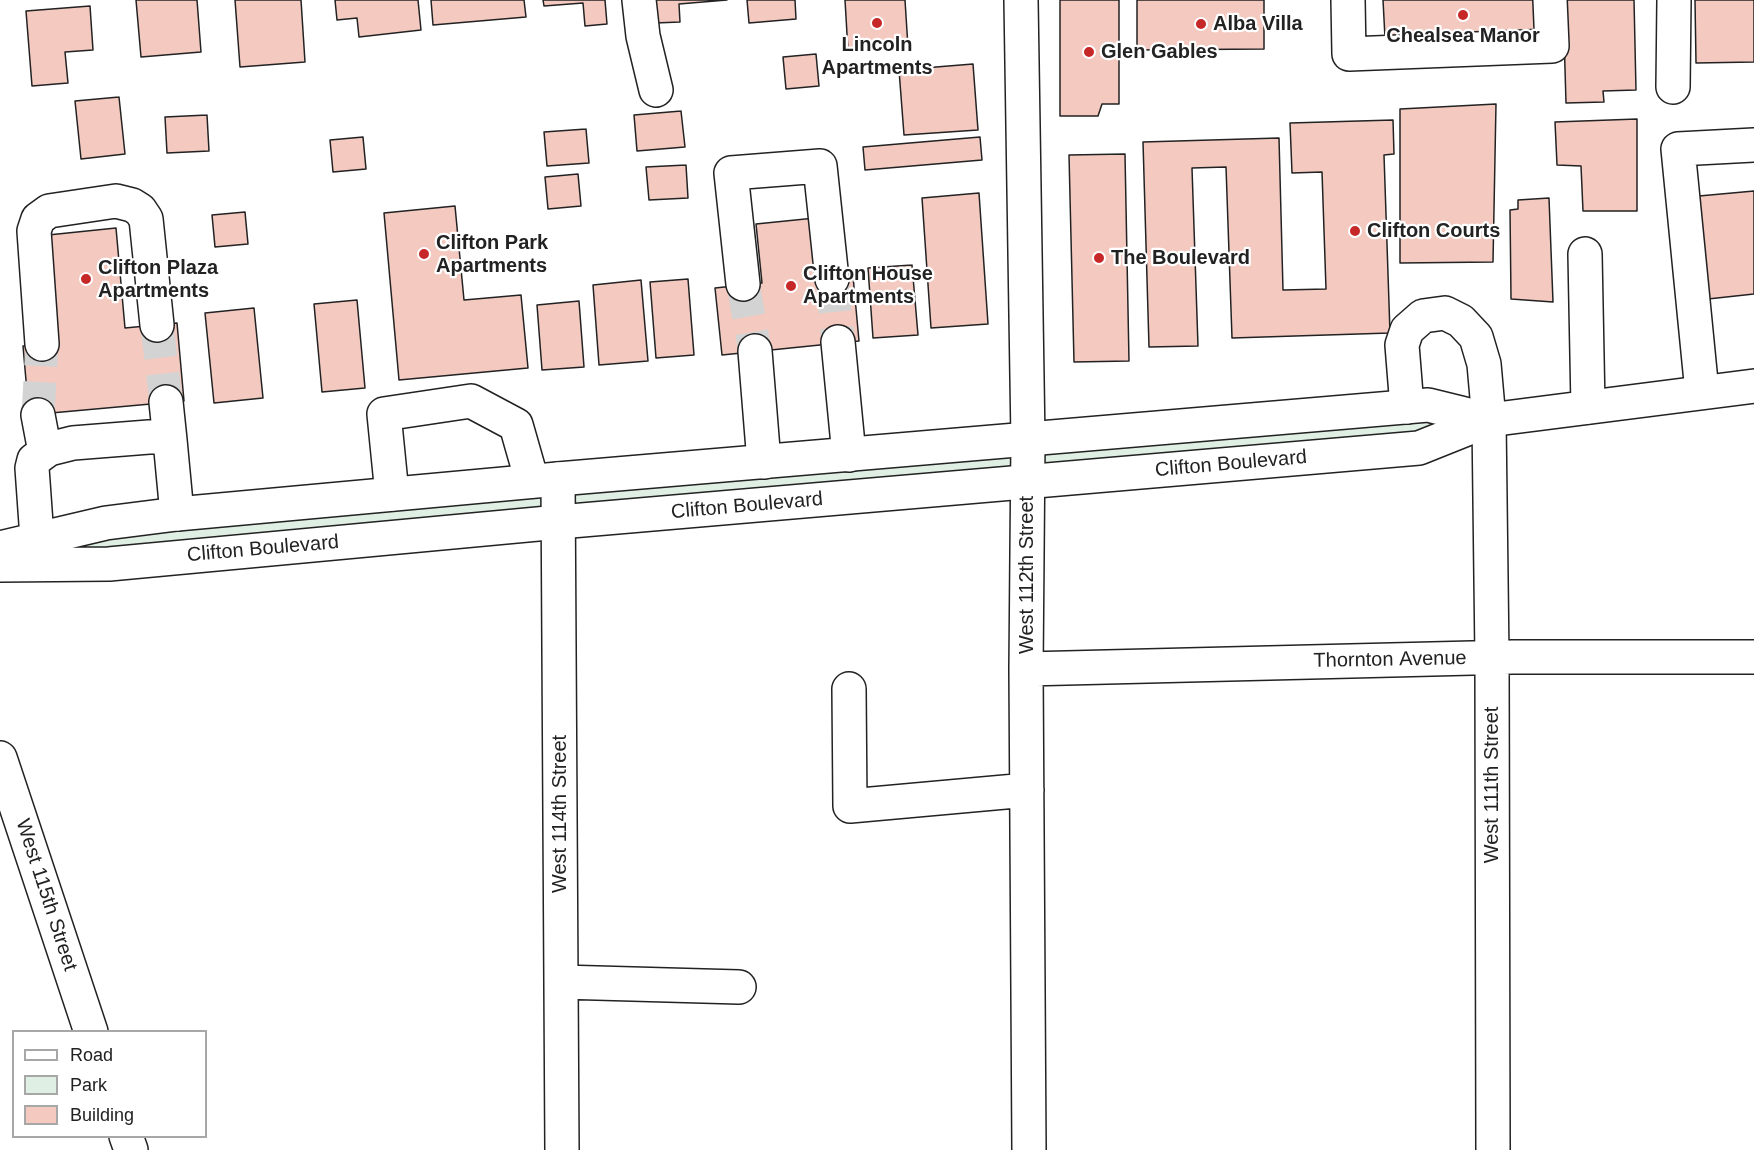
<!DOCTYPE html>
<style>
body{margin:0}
#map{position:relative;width:1754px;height:1150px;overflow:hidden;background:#fff;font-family:Arial,sans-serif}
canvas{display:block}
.legend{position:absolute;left:12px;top:1030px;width:195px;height:108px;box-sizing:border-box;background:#fff;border:2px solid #a7a7a7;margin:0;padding:8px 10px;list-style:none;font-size:18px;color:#222}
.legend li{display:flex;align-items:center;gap:12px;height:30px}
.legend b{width:30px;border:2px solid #a7a7a7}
</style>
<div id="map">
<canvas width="1754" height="1150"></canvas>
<ul class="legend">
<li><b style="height:8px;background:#fff"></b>Road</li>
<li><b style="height:16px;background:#e0efe3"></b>Park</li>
<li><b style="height:16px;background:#f3c9c0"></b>Building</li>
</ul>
</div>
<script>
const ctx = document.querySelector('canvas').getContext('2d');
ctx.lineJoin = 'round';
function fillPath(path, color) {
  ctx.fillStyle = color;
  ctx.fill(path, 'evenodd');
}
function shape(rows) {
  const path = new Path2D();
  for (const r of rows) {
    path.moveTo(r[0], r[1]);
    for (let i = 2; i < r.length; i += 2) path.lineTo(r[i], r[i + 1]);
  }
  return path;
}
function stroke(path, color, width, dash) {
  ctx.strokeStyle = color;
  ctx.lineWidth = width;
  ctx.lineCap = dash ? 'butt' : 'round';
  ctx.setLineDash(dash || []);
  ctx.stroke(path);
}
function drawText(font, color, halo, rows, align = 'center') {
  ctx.font = font + ' Arial,sans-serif';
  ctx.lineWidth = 4.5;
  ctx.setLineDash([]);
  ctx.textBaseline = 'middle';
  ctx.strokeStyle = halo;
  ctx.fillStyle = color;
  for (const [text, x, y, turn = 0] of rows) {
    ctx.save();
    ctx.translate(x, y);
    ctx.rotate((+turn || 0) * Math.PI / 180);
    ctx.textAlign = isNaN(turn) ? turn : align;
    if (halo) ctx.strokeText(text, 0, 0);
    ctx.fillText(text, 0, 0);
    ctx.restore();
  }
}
const green = shape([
 [1428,405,1489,420,1419,448,109,564,0,548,1428,405]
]);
const building = shape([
 [136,0,197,0,201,52,141,57,136,0],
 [235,0,301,0,305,62,240,67,235,0],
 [335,0,418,0,421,30,359,37,357,18,337,20,335,0],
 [431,0,524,0,526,17,433,25,431,0],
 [543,0,605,0,607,24,585,26,583,3,544,6,543,0],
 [653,0,727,0,679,4,680,22,655,23,653,0],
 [747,0,795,0,796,19,749,23,747,0],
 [845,0,905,0,908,47,848,51,845,0],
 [1060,0,1119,0,1119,104,1102,104,1098,116,1060,116,1060,0],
 [1137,0,1264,0,1264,49,1137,50,1137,0],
 [1383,0,1542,0,1543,31,1385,38,1383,0],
 [1563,0,1634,0,1636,90,1603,91,1604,102,1566,103,1563,0],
 [1695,0,1754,0,1754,62,1696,63,1695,0],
 [90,6,93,50,65,52,68,83,32,86,26,11,90,6],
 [816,54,819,86,786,89,783,57,816,54],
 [973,64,978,130,904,135,899,70,973,64],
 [119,97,125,154,81,159,75,101,119,97],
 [1496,104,1493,262,1400,263,1400,109,1496,104],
 [681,111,685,147,637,151,634,115,681,111],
 [207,115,209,151,167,153,165,117,207,115],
 [1637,119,1637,211,1583,211,1581,166,1557,165,1555,122,1637,119],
 [1393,120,1394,154,1384,155,1390,333,1232,338,1226,167,1192,168,1198,346,1149,347,1143,142,1279,138,1283,290,1326,289,1322,172,1292,173,1290,123,1393,120],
 [586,129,589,163,547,166,544,132,586,129],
 [363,137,366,169,333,172,330,140,363,137],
 [980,137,982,160,865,170,863,147,980,137],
 [1125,154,1129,361,1074,362,1069,155,1125,154],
 [686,165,688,198,649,200,646,167,686,165],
 [578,174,581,206,548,209,545,177,578,174],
 [1754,191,1754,294,1708,299,1699,196,1754,191],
 [979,193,988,324,931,328,922,198,979,193],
 [1549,198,1553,302,1511,299,1510,210,1518,209,1518,200,1549,198],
 [455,206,464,300,521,295,528,368,399,380,384,213,455,206],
 [245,212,248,244,215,247,212,215,245,212],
 [815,218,821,279,853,276,859,341,722,355,715,288,762,283,756,224,815,218],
 [116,228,125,328,177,323,184,401,29,415,23,346,58,342,48,235,116,228],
 [912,265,918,335,873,338,868,268,912,265],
 [688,279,694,355,656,358,650,282,688,279],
 [641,280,648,361,599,365,593,285,641,280],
 [357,300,365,388,322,392,314,304,357,300],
 [579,301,584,367,542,370,537,305,579,301],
 [254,308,263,398,214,403,205,313,254,308]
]);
const minorTunnel = shape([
 [832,279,838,342],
 [743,284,755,351],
 [157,325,166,402],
 [38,415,42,344]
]);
const minor = shape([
 [639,0,643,36,656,90],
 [1021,0,1028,440,1026,669,1029,1150],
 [1348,0,1349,54,1552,46,1550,0],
 [1673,87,1674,0],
 [1585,254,1588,407],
 [743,284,731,173,820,166,832,279],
 [838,342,849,455],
 [42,344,34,231,38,219,49,211,116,201,132,205,140,210,146,219,157,325],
 [755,351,764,462],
 [1702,392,1678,149,1754,145],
 [166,402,170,440],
 [1407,407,1402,345,1407,330,1423,316,1445,313,1461,321,1476,337,1484,364,1489,420,1492,658,1493,1150],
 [38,415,45,452],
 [558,479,562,1150],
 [392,494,384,414,471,401,516,425,532,481],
 [37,538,32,468,34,460,49,449,73,443,149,437,163,437,170,440,177,514],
 [1026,669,1513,657,1754,657],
 [849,689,850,806,1027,790],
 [0,758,91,1032],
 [561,982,739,987],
 [126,1136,131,1150]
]);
const major = shape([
 [0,548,106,523,177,514,558,479,1428,405,1489,420],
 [0,565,109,564,559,522,1419,448,1489,420,1754,386]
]);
const markers = [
 [1463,15,6,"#c62828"],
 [877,23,6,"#c62828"],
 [1201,24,6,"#c62828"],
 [1089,52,6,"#c62828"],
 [1355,231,6,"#c62828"],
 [424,254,6,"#c62828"],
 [1099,258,6,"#c62828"],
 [86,279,6,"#c62828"],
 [791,286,6,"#c62828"]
];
const poiNames = [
 ["Alba Villa",1213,24],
 ["Chealsea Manor",1463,36,"center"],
 ["Lincoln",877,45,"center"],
 ["Apartments",877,68,"center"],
 ["Glen Gables",1101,52],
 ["Clifton Courts",1367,231],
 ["Clifton Park",436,243],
 ["Apartments",436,266],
 ["The Boulevard",1111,258],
 ["Clifton Plaza",98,268],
 ["Apartments",98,291],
 ["Clifton House",803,274],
 ["Apartments",803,297]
];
const streetNames = [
 ["Clifton Boulevard",1231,464,-5],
 ["Clifton Boulevard",747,506,-5],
 ["Clifton Boulevard",263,549,-5],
 ["West 112th Street",1027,575,-90],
 ["Thornton Avenue",1390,660,-1],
 ["West 111th Street",1492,785,-90],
 ["West 114th Street",560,814,-90],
 ["West 115th Street",46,895,72]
];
fillPath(green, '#e0efe3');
stroke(green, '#6f6f6f', 1.5);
fillPath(building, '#f3c9c0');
stroke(building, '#222', 1.5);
stroke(minorTunnel, '#d3d3d3', 33, [33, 16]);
stroke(minor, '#222', 36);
stroke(major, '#222', 36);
stroke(minor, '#fff', 33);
stroke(major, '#fff', 33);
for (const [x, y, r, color] of markers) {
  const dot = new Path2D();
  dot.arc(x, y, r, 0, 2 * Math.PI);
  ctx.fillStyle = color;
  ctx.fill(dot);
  stroke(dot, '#fff', 2);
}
drawText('bold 20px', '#222', '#fff', poiNames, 'left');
drawText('20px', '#222', '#fff', streetNames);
</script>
